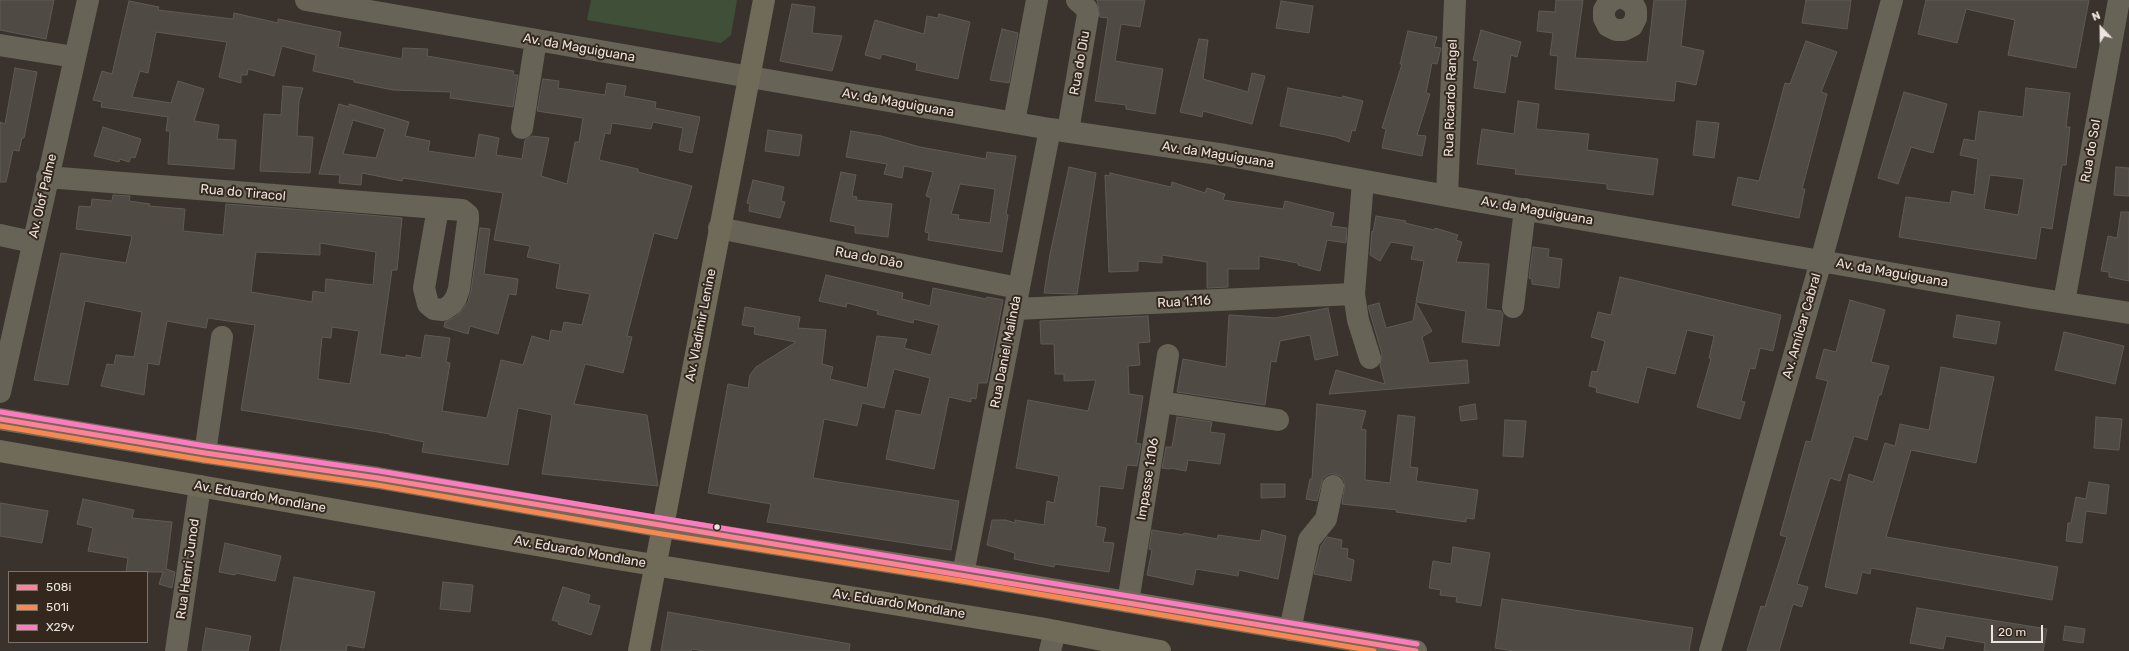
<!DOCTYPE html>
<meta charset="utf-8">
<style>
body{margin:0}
#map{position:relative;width:2129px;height:651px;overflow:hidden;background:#3a332d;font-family:Rubik,sans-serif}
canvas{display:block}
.legend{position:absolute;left:8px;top:571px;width:140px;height:72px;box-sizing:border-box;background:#34281e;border:1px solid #7e736a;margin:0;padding:5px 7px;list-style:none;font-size:12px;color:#ece4dd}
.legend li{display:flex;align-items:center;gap:8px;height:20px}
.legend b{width:20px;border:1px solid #7e736a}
.north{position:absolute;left:2081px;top:8px;width:40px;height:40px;-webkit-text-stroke:3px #34281e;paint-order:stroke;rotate:338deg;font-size:11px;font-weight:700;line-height:16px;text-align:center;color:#ece4dd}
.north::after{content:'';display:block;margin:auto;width:14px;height:18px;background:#ece4dd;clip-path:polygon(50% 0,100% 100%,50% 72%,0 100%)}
.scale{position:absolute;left:1991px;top:625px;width:52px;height:18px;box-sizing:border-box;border:2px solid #ece4dd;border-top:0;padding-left:5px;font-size:12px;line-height:14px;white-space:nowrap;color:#ece4dd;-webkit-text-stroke:3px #34281e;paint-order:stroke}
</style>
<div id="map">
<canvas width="2129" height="651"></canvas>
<ul class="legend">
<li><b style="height:5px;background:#ff8098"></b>508i</li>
<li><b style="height:5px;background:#f88751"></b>501i</li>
<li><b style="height:5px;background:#fe7ac1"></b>X29v</li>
</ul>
<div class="north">N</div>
<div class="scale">20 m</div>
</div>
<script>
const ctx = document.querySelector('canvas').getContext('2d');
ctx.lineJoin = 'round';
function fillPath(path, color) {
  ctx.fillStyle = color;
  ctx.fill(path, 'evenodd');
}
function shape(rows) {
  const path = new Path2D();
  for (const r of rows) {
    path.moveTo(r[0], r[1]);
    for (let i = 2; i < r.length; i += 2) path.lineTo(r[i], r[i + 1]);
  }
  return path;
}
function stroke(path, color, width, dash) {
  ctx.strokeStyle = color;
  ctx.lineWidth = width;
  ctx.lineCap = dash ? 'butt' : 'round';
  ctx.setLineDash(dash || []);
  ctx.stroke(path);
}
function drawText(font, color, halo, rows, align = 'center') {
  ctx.font = font + ' Rubik,sans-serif';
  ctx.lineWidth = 4;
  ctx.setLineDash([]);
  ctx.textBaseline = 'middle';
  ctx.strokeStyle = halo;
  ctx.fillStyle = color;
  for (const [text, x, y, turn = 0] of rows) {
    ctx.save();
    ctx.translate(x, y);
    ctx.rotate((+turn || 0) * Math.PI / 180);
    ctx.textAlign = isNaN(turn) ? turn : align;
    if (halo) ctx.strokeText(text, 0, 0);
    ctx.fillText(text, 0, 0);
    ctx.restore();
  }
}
const green = shape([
 [591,0,737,0,731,35,721,43,587,20]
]);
const building = shape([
 [0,0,54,0,46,39,0,30,0,0],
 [1097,0,1145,0,1140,27,1121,24,1115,61,1163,69,1155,114,1126,109,1126,105,1095,101,1108,18,1100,17,1097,0],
 [1556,0,1583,0,1575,58,1647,62,1654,0,1686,0,1681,46,1704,51,1696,85,1676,81,1674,101,1555,89,1558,56,1550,55,1553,33,1537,31,1539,11,1555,12,1556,0],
 [1806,0,1851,0,1847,29,1802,23,1806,0],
 [1926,0,2089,0,2076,68,2008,55,2015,20,1966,9,1957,43,1918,34,1926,0],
 [129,1,159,7,158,10,233,19,234,13,278,23,278,19,341,32,338,47,402,59,403,48,428,49,427,56,514,71,513,75,518,75,513,107,450,98,451,92,393,90,354,82,354,80,313,71,316,55,282,46,274,76,248,69,247,75,241,75,241,83,219,77,227,42,156,32,148,73,140,71,132,97,171,103,178,81,204,89,194,121,219,125,217,139,236,140,234,169,168,164,170,131,166,131,168,117,101,107,102,102,93,100,102,71,112,74,129,1],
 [1281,1,1313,6,1309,33,1276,28,1281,1],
 [792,4,815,7,812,33,842,36,832,71,780,61,792,4],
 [939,14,970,22,958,79,916,70,917,63,882,54,880,59,865,55,875,20,924,34,927,16,938,18,939,14],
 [1002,29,1018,33,1009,83,990,80,1002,29],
 [1481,30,1521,42,1517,57,1511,55,1505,93,1474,88,1478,61,1473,60,1481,30],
 [1408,31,1437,37,1434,47,1441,48,1437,64,1432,63,1426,93,1430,94,1417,135,1426,136,1422,156,1382,148,1386,129,1382,128,1402,64,1400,64,1408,31],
 [1199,39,1208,40,1203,79,1248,92,1252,73,1265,76,1252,124,1203,111,1202,117,1180,112,1199,39],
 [1806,41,1837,52,1821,92,1827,94,1802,189,1805,189,1799,218,1732,205,1738,177,1759,181,1785,83,1790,84,1806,41],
 [15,68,37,72,24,138,22,138,19,151,13,150,6,182,0,182,0,122,5,124,15,68],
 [543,79,559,81,558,88,605,95,607,83,626,86,624,96,656,102,655,108,700,117,692,153,679,150,683,128,653,122,651,129,612,123,610,134,605,133,599,160,638,169,638,172,692,186,677,239,654,233,627,336,632,337,623,373,585,364,574,404,647,415,658,486,542,474,552,415,518,408,508,465,422,452,424,442,390,435,390,434,241,410,255,325,208,318,206,328,167,321,159,365,148,363,144,395,101,386,107,364,114,365,116,355,134,357,142,312,85,301,68,385,34,380,61,253,126,263,132,236,76,229,79,206,91,207,92,199,112,201,113,195,130,196,129,201,150,204,149,206,185,209,183,231,223,235,226,204,357,214,402,218,397,270,392,270,380,354,406,358,406,355,421,358,425,335,450,338,446,362,450,363,442,411,487,418,501,360,523,365,532,336,549,341,551,330,562,332,564,322,582,325,590,294,556,288,560,264,527,257,530,246,494,240,503,193,403,178,402,181,362,173,361,185,339,183,340,175,319,174,339,104,349,107,349,104,409,122,405,136,430,141,428,151,475,158,479,134,499,138,496,155,522,159,525,140,532,136,549,138,541,176,567,184,575,142,579,142,583,118,537,111,543,79],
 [353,120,385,129,376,158,343,154,353,120],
 [320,243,376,252,373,285,326,279,325,293,313,291,312,302,251,292,256,252,320,255,320,243],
 [332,327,359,331,350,384,318,379,322,337,331,338,332,327],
 [283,86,303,88,299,101,297,136,313,137,310,173,260,171,264,114,281,115,283,86],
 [1288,88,1342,98,1343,96,1363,101,1355,131,1352,130,1349,142,1336,137,1280,126,1288,88],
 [2026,88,2070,93,2066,127,2070,127,2066,165,2062,165,2052,229,2041,227,2036,259,1899,237,1906,197,1950,203,1952,191,1974,195,1978,159,1960,155,1964,139,1975,141,1979,111,2023,117,2026,88],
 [1990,175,2024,179,2018,215,1984,209,1990,175],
 [1904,92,1947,104,1933,153,1911,147,1898,184,1878,178,1904,92],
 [1518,101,1539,104,1536,129,1589,134,1587,150,1658,159,1653,195,1607,189,1607,184,1515,174,1516,169,1477,164,1482,129,1514,134,1518,101],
 [1697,121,1719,123,1714,158,1693,155,1697,121],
 [103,127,141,139,135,158,131,157,129,162,120,159,119,162,94,156,103,127],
 [768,130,802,135,799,156,765,151,768,130],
 [851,131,881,136,920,147,986,159,987,152,1016,156,1006,214,1008,215,1002,252,928,240,929,233,925,232,931,198,926,196,933,172,904,166,902,178,884,174,887,164,846,157,851,131],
 [960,184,995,189,990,223,958,219,959,215,951,214,960,184],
 [1069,167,1096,173,1077,294,1044,293,1050,254,1069,167],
 [2116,167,2129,168,2129,196,2114,195,2116,167],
 [841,172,856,175,852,196,857,197,856,200,892,204,888,237,855,233,855,226,830,221,841,172],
 [1110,173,1171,187,1172,182,1205,193,1207,188,1225,194,1223,200,1283,209,1285,201,1334,213,1331,226,1347,228,1346,243,1327,240,1320,271,1298,265,1298,263,1259,256,1259,269,1228,269,1228,287,1207,288,1207,262,1162,255,1162,263,1138,261,1138,271,1109,272,1105,175,1110,176,1110,173],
 [753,180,784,187,781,201,785,202,780,218,749,211,750,204,747,203,753,180],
 [2121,212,2129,212,2129,281,2109,277,2109,272,2101,271,2108,236,2117,238,2121,212],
 [1376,216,1406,221,1405,223,1434,230,1435,228,1458,235,1456,240,1462,242,1456,262,1489,264,1486,309,1501,311,1503,314,1499,346,1462,342,1466,311,1416,302,1424,261,1411,259,1414,246,1391,242,1380,261,1370,255,1372,231,1373,232,1376,216],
 [480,228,490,229,484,274,518,279,516,295,509,294,498,334,470,326,468,334,444,327,445,322,458,315,468,302,471,291,480,228],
 [1533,247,1549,249,1548,257,1562,259,1559,288,1532,284,1532,279,1529,278,1533,247],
 [826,275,903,293,902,299,930,306,933,288,986,299,987,297,1003,300,987,383,978,383,976,399,971,398,971,402,949,397,934,469,886,459,896,410,921,415,930,378,894,369,884,408,862,403,857,426,824,419,813,478,959,501,951,550,767,522,771,504,708,493,728,384,748,388,750,375,756,367,796,342,754,334,755,327,742,325,745,307,800,317,798,328,826,330,822,364,833,367,830,379,867,388,877,336,907,339,904,348,931,355,939,325,914,319,913,323,877,314,878,311,847,303,846,307,819,301,826,275],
 [1620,277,1781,315,1773,351,1760,348,1755,369,1750,368,1741,401,1745,402,1740,419,1697,407,1711,359,1709,358,1714,336,1687,330,1675,374,1647,367,1638,403,1596,392,1597,388,1589,386,1592,371,1597,372,1605,341,1591,337,1598,312,1611,315,1620,277],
 [1850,300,1885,310,1871,362,1889,366,1881,395,1879,395,1867,440,1854,436,1840,481,1830,478,1797,584,1808,587,1802,607,1793,604,1779,651,1747,651,1761,606,1765,607,1787,537,1780,535,1806,441,1811,442,1828,381,1816,378,1824,349,1836,352,1850,300],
 [1379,303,1386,328,1413,321,1416,303,1432,331,1422,337,1429,363,1467,360,1469,383,1329,394,1336,370,1385,384,1380,365,1382,354,1368,306,1379,303],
 [1328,308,1338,355,1315,360,1310,335,1280,341,1276,362,1271,361,1265,405,1177,392,1183,359,1226,367,1229,315,1275,318,1328,308],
 [1957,315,2000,322,1996,344,1953,337,1957,315],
 [1148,316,1150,342,1138,343,1140,365,1128,366,1129,394,1143,396,1136,443,1141,444,1137,466,1127,465,1123,489,1100,486,1096,526,1106,528,1103,542,1114,543,1109,572,1055,564,1054,567,1014,559,1015,553,987,545,992,520,1006,520,1015,523,1015,520,1044,525,1047,501,1054,503,1059,476,1016,468,1028,400,1088,411,1096,380,1064,381,1064,374,1055,374,1054,344,1041,344,1040,321,1148,316],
 [2064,332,2124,346,2115,384,2055,370,2064,332],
 [1941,367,1994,377,1976,463,1911,450,1886,537,2058,567,2052,600,1871,568,1870,574,1862,572,1857,594,1825,587,1849,474,1873,482,1885,443,1895,446,1900,424,1929,430,1941,367],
 [1317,404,1366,411,1361,429,1366,430,1365,480,1390,483,1398,415,1415,417,1410,467,1418,468,1416,481,1478,490,1474,519,1466,518,1466,522,1396,512,1397,510,1342,504,1345,483,1342,477,1335,474,1329,474,1323,478,1317,501,1306,499,1310,479,1312,479,1317,404],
 [1475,404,1477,419,1461,421,1459,407,1475,404],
 [1177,417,1212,422,1210,432,1225,434,1220,464,1188,460,1186,471,1170,468,1170,469,1162,468,1166,447,1172,447,1177,417],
 [2096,417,2122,419,2119,450,2094,448,2096,417],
 [1505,420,1526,421,1523,457,1503,456,1505,420],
 [2089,482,2109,485,2106,514,2086,511,2082,543,2066,541,2068,523,2071,523,2076,497,2086,499,2089,482],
 [1261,484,1285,484,1285,497,1261,498,1261,484],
 [83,499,134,510,132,518,172,522,166,569,175,572,172,588,159,584,163,572,126,572,128,558,88,551,93,528,77,524,83,499],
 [0,503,48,511,42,543,0,536,0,503],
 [1152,530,1183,535,1184,533,1217,539,1218,535,1260,541,1262,530,1286,536,1278,579,1239,570,1238,576,1196,569,1193,585,1147,575,1152,550,1149,549,1152,530],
 [1327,537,1342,540,1341,548,1348,549,1347,558,1354,560,1351,581,1314,574,1321,546,1327,537],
 [225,543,281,556,275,581,236,573,235,575,219,572,225,543],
 [1453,547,1490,553,1481,606,1456,602,1457,597,1440,595,1441,590,1429,588,1433,561,1451,564,1453,547],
 [294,577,375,592,364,648,347,645,346,651,280,651,294,577],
 [443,582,473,585,470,612,440,609,443,582],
 [563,587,590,595,588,603,600,606,591,635,558,624,559,622,552,620,563,587],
 [1502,599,1693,628,1689,651,1514,651,1495,648,1502,599],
 [1917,608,2047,629,2043,651,1984,651,1985,643,1946,636,1943,649,1910,643,1917,608],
 [668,612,850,644,849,651,704,651,692,649,691,651,661,651,668,612],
 [2065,626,2085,629,2083,643,2063,640,2065,626],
 [206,628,251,636,248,651,202,651,206,628]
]);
const minor = shape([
 [306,0,1050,129,1225,155,1447,196,2033,298,2129,313],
 [1613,0,1609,2,1604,10,1604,18,1608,26,1616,30,1624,30,1632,26,1636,18,1636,10,1632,2,1627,0],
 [0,45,74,57],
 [1014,122,1037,0],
 [522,128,536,40],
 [1068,131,1088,14,1087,9,1077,0],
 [47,177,236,192,438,208,462,210,468,215,468,221,459,289,456,298,451,305,443,310,434,309,428,304,424,288,438,208],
 [1363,181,1354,294,1358,320,1370,358],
 [1447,196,1455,0],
 [719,228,1018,288],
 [0,235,32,242],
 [2064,302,2119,0],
 [1513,307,1525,209],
 [1015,309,1354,294],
 [0,392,88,0],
 [1161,402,1278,420],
 [205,453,222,337],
 [963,574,1050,129],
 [1128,602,1168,355],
 [1290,630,1309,540,1326,519,1333,486],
 [176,651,200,486],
 [1050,651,1055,631],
 [1710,651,1821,261,1892,0]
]);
const major = shape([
 [0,419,205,453,378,478,663,527,963,574,1416,651],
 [0,451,605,557,1040,628,1160,651],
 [639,651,764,0]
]);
const bus1 = shape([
 [0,419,205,453,378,478,1416,651]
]);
const bus2 = shape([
 [0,426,204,460,377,485,662,534,962,581,1374,651]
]);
const bus3 = shape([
 [1,412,206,446,379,471,1417,644]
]);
const markers = [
 [717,527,3.5,"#ece4dd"]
];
const streetNames = [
 ["Av. da Maguiguana",579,48,10],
 ["Rua do Diu",1080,63,-80],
 ["Rua Ricardo Rangel",1451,98,-88],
 ["Av. da Maguiguana",898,103,10],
 ["Rua do Sol",2091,151,-80],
 ["Av. da Maguiguana",1218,155,9],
 ["Rua do Tiracol",243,193,5],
 ["Av. Olof Palme",43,196,-77],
 ["Av. da Maguiguana",1537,211,10],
 ["Rua do Dão",869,258,11],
 ["Av. da Maguiguana",1892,273,10],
 ["Rua 1.116",1184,302,-3],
 ["Av. Vladimir Lenine",701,325,-79],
 ["Av. Amílcar Cabral",1802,326,-74],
 ["Rua Daniel Malinda",1006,352,-79],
 ["Impasse 1.106",1148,479,-81],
 ["Av. Eduardo Mondlane",260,497,10],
 ["Av. Eduardo Mondlane",580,552,10],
 ["Rua Henri Junod",188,569,-82],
 ["Av. Eduardo Mondlane",899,604,9]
];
fillPath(green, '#3f4f38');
fillPath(building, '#504a45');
stroke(building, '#605a54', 1);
stroke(minor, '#676357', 22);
stroke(major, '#706a58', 22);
stroke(bus1, '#ff8098', 5);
stroke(bus2, '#f88751', 5);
stroke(bus3, '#fe7ac1', 5);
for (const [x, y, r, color] of markers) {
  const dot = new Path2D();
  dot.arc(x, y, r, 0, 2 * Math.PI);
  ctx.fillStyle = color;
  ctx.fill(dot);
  stroke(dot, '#34281e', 1.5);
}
drawText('13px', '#ece4dd', '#34281e', streetNames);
</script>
